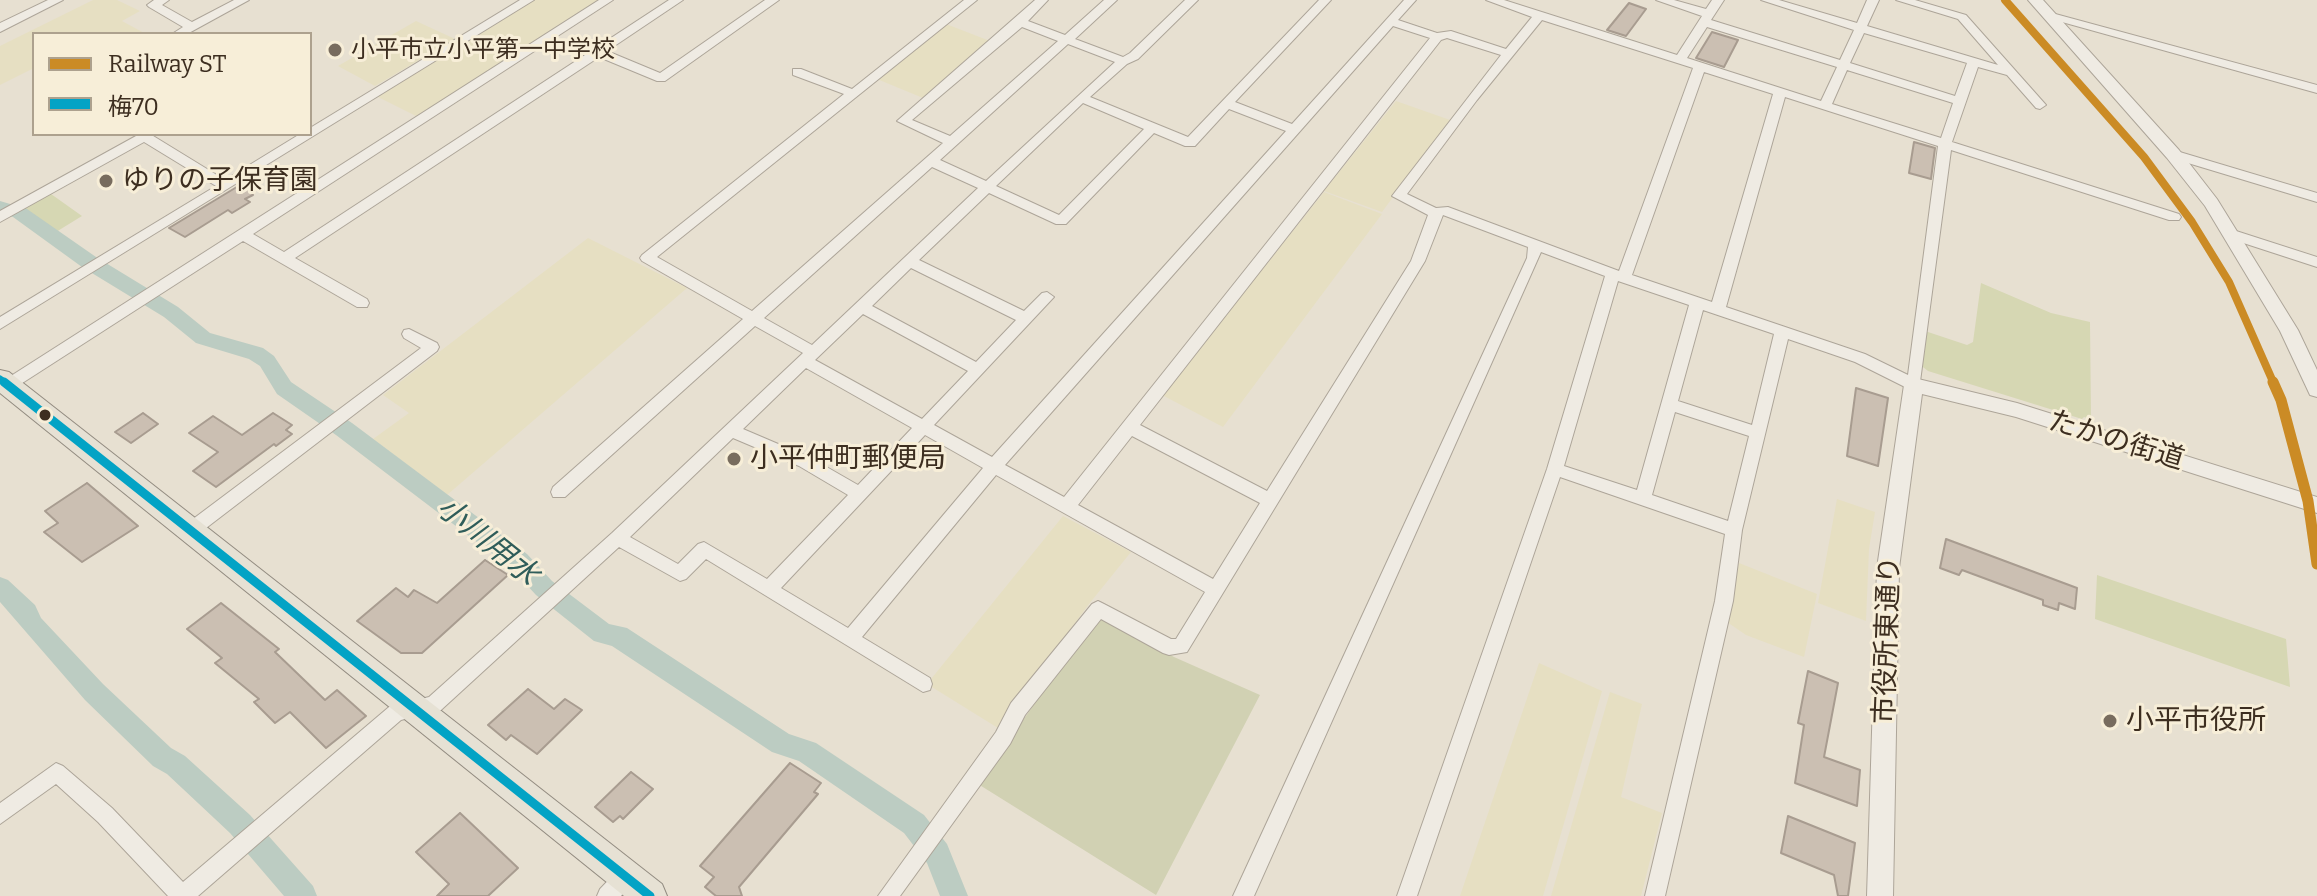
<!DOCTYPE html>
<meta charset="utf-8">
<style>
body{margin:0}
#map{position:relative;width:2317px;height:896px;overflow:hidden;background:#e7e0d1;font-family:Bitter,"Noto Sans JP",serif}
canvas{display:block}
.legend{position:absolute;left:32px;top:32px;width:280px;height:104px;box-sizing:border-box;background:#f7eed8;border:2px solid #ada18e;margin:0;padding:10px 14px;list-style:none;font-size:24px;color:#3d2e20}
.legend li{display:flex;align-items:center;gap:16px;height:40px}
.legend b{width:40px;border:2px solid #ada18e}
</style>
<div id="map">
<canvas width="2317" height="896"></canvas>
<ul class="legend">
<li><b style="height:10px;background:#cb8b25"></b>Railway ST</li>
<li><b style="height:10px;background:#03a3c5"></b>梅70</li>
</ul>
</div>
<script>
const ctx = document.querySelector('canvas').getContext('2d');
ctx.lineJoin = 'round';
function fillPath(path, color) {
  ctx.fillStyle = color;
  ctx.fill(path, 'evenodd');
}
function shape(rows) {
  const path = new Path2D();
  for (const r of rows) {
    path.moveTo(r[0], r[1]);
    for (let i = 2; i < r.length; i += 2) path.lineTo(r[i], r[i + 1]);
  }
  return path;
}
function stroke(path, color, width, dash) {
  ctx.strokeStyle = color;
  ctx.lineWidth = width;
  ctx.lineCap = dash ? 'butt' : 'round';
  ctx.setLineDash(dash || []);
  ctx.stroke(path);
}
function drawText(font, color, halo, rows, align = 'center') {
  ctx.font = font + ' Bitter,"Noto Sans JP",serif';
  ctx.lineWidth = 6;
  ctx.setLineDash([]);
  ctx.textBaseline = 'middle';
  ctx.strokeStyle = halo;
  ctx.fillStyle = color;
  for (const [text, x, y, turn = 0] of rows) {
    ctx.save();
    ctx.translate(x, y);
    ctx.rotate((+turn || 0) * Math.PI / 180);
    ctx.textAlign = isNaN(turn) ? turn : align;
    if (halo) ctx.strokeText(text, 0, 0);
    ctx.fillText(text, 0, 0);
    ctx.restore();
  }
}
const farmland = shape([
 [93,0,117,0,140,11,122,21,146,34,34,34,34,68,0,85,0,46],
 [533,0,602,0,420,118,376,96],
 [416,21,455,39,375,86,338,66],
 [946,24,990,41,923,98,877,79],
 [1396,101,1450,120,1382,212,1324,191],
 [1324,192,1382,214,1223,427,1162,395],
 [588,238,687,288,447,495,373,439,409,413,383,395],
 [1837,499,1875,512,1869,549,1866,621,1818,603],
 [1063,516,1131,552,1089,604,998,728,927,684],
 [1739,563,1817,594,1804,657,1746,635,1727,622],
 [1539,663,1602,691,1543,896,1460,896],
 [1610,692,1642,704,1621,797,1662,813,1641,896,1551,896]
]);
const green = shape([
 [51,194,82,216,56,232,24,208],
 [1981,283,2051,313,2090,322,2091,419,2084,417,2082,419,1928,371,1919,364,1925,331,1967,345,1973,342],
 [2097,575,2286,639,2290,687,2095,619]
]);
const cemetery = shape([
 [1097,615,1174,657,1260,695,1156,895,978,784]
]);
const canal = shape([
 [0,201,27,209,96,257,178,307,210,333,263,348,274,356,291,382,352,423,527,554,552,581,609,624,627,628,789,734,816,743,924,815,947,844,968,896,940,896,927,863,904,833,799,761,772,752,612,646,594,641,536,595,511,568,336,435,277,394,260,366,249,359,196,343,164,317,82,267,13,217,0,213,0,201],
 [0,577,8,580,35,605,41,618,103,684,171,748,185,756,250,815,313,886,317,896,284,896,230,833,167,774,153,766,85,700,0,602,0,577]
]);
const building = shape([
 [1629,3,1646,9,1626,36,1607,30,1629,3],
 [1712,32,1738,40,1724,67,1696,58,1712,32],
 [1914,142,1935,148,1931,179,1909,173,1914,142],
 [245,182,253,195,245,199,250,202,232,213,228,210,185,237,169,228,245,182],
 [1856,388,1888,398,1878,466,1847,456,1856,388],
 [143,413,158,424,131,443,115,432,143,413],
 [273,413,292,425,286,430,292,434,276,446,274,444,216,487,193,471,218,452,189,433,213,416,242,435,273,413],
 [87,483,138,526,82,562,44,532,58,523,45,511,87,483],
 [1946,539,2077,588,2075,609,2059,603,2058,610,2043,605,2043,600,1962,570,1959,575,1940,568,1946,539],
 [485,560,508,575,422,653,401,653,357,621,396,588,408,597,414,590,437,603,485,560],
 [221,603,279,649,275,652,325,700,337,690,366,716,326,748,290,712,275,723,254,702,259,699,215,663,222,658,187,629,221,603],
 [1808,671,1838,683,1824,757,1860,770,1857,806,1795,783,1804,725,1798,723,1808,671],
 [528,689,554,709,565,699,582,710,537,754,511,735,506,740,488,725,528,689],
 [790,763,821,783,814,792,818,794,739,887,742,896,716,896,705,887,714,877,700,866,790,763],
 [631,772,653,789,623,819,620,816,613,822,595,807,631,772],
 [460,813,518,868,488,896,437,896,449,884,416,852,460,813],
 [1788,816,1855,843,1848,896,1838,896,1834,875,1781,853,1788,816]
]);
const minor = shape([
 [48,0,63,0,0,32,0,23,48,0],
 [154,0,169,0,162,5,192,22,234,0,249,0,187,34,172,34,183,27,149,7,147,5,154,0],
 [520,0,534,0,0,329,0,317,216,186,144,142,0,222,0,211,136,136,135,134,150,134,225,180,300,134,310,134,310,128,520,0],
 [599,0,613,0,253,234,284,252,669,0,683,0,607,51,660,73,765,0,779,0,665,81,657,81,599,57,295,258,367,299,369,303,367,307,357,307,243,241,13,389,3,389,0,385,3,381,599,0],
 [964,0,977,0,657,257,752,311,943,143,897,121,1035,0,1048,0,1028,21,1065,35,1104,0,1117,0,1075,39,1123,57,1130,53,1185,0,1198,0,1138,59,1127,64,1090,97,1188,137,1319,0,1331,0,1235,102,1292,124,1404,0,1416,0,1398,20,1437,33,1451,31,1506,49,1532,17,1486,0,1504,0,1677,55,1702,16,1656,0,1674,0,1706,9,1712,0,1724,0,1711,20,1840,60,1854,30,1761,0,1779,0,1857,23,1867,0,1879,0,1867,26,1998,65,1958,19,1896,0,1915,0,1966,15,2046,105,2040,109,2036,108,2007,75,1978,67,1952,142,2179,214,2181,217,2179,220,2169,220,1951,150,1919,389,1909,389,1855,362,1788,339,1742,530,1733,601,1665,896,1645,896,1715,601,1725,534,1560,477,1417,896,1397,896,1547,469,1605,276,1541,252,1254,896,1233,896,1527,258,1528,247,1443,215,1425,261,1187,652,1169,655,1163,653,1101,619,1025,715,1010,744,900,896,878,896,996,732,1011,703,1092,604,1098,601,1104,604,1171,639,1176,639,1205,592,996,475,862,637,930,678,932,684,930,690,923,692,706,559,686,579,680,581,619,547,441,710,401,720,198,896,168,896,98,822,56,784,0,824,0,803,56,763,63,766,112,808,183,882,389,707,429,697,612,533,803,353,755,326,565,497,553,497,551,492,553,487,743,319,642,261,640,258,642,255,844,94,793,75,793,69,801,69,852,89,964,0],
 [1542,20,1693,68,1619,271,1448,207,1436,208,1407,194,1477,100,1542,20],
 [1393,26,1430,38,1064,497,1005,465,1393,26],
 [1022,27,1058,41,950,136,912,120,1022,27],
 [1707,27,1837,67,1821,101,1687,58,1707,27],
 [1864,33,1967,63,1955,96,1850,63,1864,33],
 [1447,38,1501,55,1392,196,1428,215,1411,261,1267,491,1140,425,1441,40,1447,38],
 [1068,44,1115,62,986,181,940,160,1068,44],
 [1847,70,1953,103,1941,138,1832,104,1847,70],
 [1704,72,1773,94,1712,302,1632,275,1704,72],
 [1785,97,1938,146,1908,375,1865,354,1726,307,1785,97],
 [1083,103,1144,129,1059,215,996,186,1083,103],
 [1229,109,1286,131,992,457,934,425,1054,297,1047,292,1042,293,1024,311,919,260,989,193,1056,224,1066,224,1154,133,1185,146,1195,146,1229,109],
 [932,167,978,188,812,345,764,318,932,167],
 [911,268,1016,320,976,362,872,306,911,268],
 [1618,281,1689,305,1637,490,1564,466,1618,281],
 [1703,310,1774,334,1752,425,1678,401,1703,310],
 [863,314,968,371,922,419,815,360,863,314],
 [806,368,912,428,858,485,811,458,743,429,806,368],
 [1675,412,1749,436,1728,521,1652,495,1675,412],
 [925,435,983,468,848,628,781,588,925,435],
 [1132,436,1260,503,1213,579,1078,505,1132,436],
 [733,438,799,466,848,495,767,579,704,542,698,544,678,564,630,537,733,438],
 [2048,12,2317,85,2317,93,2044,17,2042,15,2048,12],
 [2173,150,2317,193,2317,202,2168,157,2168,151,2173,150],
 [2233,230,2317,257,2317,267,2228,238,2226,235,2228,232,2233,230],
 [409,329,437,343,439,347,437,351,197,535,191,537,185,535,183,530,185,525,421,348,404,338,402,334,404,330,409,329],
 [626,866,633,869,636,876,621,896,597,896,600,889,619,869,626,866]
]);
const tertiary = shape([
 [2028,0,2043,0,2179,150,2217,199,2298,330,2317,370,2317,397,2310,395,2280,331,2205,206,2167,158,2028,0],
 [1914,378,2017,403,2317,497,2317,513,2016,417,1922,394,1899,568,1893,896,1867,896,1877,568,1904,385,1914,378]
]);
const primary = shape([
 [0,370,9,372,662,884,667,896,624,896,0,393,0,370]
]);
const bus1Far1 = shape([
 [0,379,7,384]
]);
const bus1 = shape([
 [4,382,650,896]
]);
const rail1Far1 = shape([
 [2005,0,2144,157,2192,222,2229,282,2274,384]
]);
const rail1 = shape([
 [2273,382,2281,400,2308,501,2317,564]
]);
const markers = [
 [335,50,8,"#786c5e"],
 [106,181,8,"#786c5e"],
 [45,415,7,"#3d2e20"],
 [734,459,8,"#786c5e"],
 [2110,721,8,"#786c5e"]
];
const farPoinames = [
 ["小平市立小平第一中学校",351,50]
];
const poiNames = [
 ["ゆりの子保育園",122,181],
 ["小平仲町郵便局",750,459],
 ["小平市役所",2126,721]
];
const streetNames = [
 ["たかの街道",2116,441,17],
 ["市役所東通り",1888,640,-88]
];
const waterNames = [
 ["小川用水",487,542,39]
];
fillPath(farmland, '#e6dfc2');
fillPath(green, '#d6d7b3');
fillPath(cemetery, '#d1d1b3');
fillPath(canal, '#bcccc2');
fillPath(building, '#cbbfb2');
stroke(building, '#a89c90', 2);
stroke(minor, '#ada599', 2);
stroke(tertiary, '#ada599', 2);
stroke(primary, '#928b80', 2);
fillPath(minor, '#efebe3');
fillPath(tertiary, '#efebe3');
fillPath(primary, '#e6e1d4');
stroke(bus1Far1, '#03a3c5', 7);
stroke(bus1, '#03a3c5', 9);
stroke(rail1Far1, '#cb8b25', 8);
stroke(rail1, '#cb8b25', 11);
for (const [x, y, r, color] of markers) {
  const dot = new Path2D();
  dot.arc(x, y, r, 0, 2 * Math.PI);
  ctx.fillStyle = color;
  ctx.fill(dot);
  stroke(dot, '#f7eed8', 3);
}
drawText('24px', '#3d2e20', '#f7eed8', farPoinames, 'left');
drawText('28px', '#3d2e20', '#f7eed8', poiNames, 'left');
drawText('28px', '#3d2e20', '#f7eed8', streetNames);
drawText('italic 30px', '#2f5d5a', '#f7eed8', waterNames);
</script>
